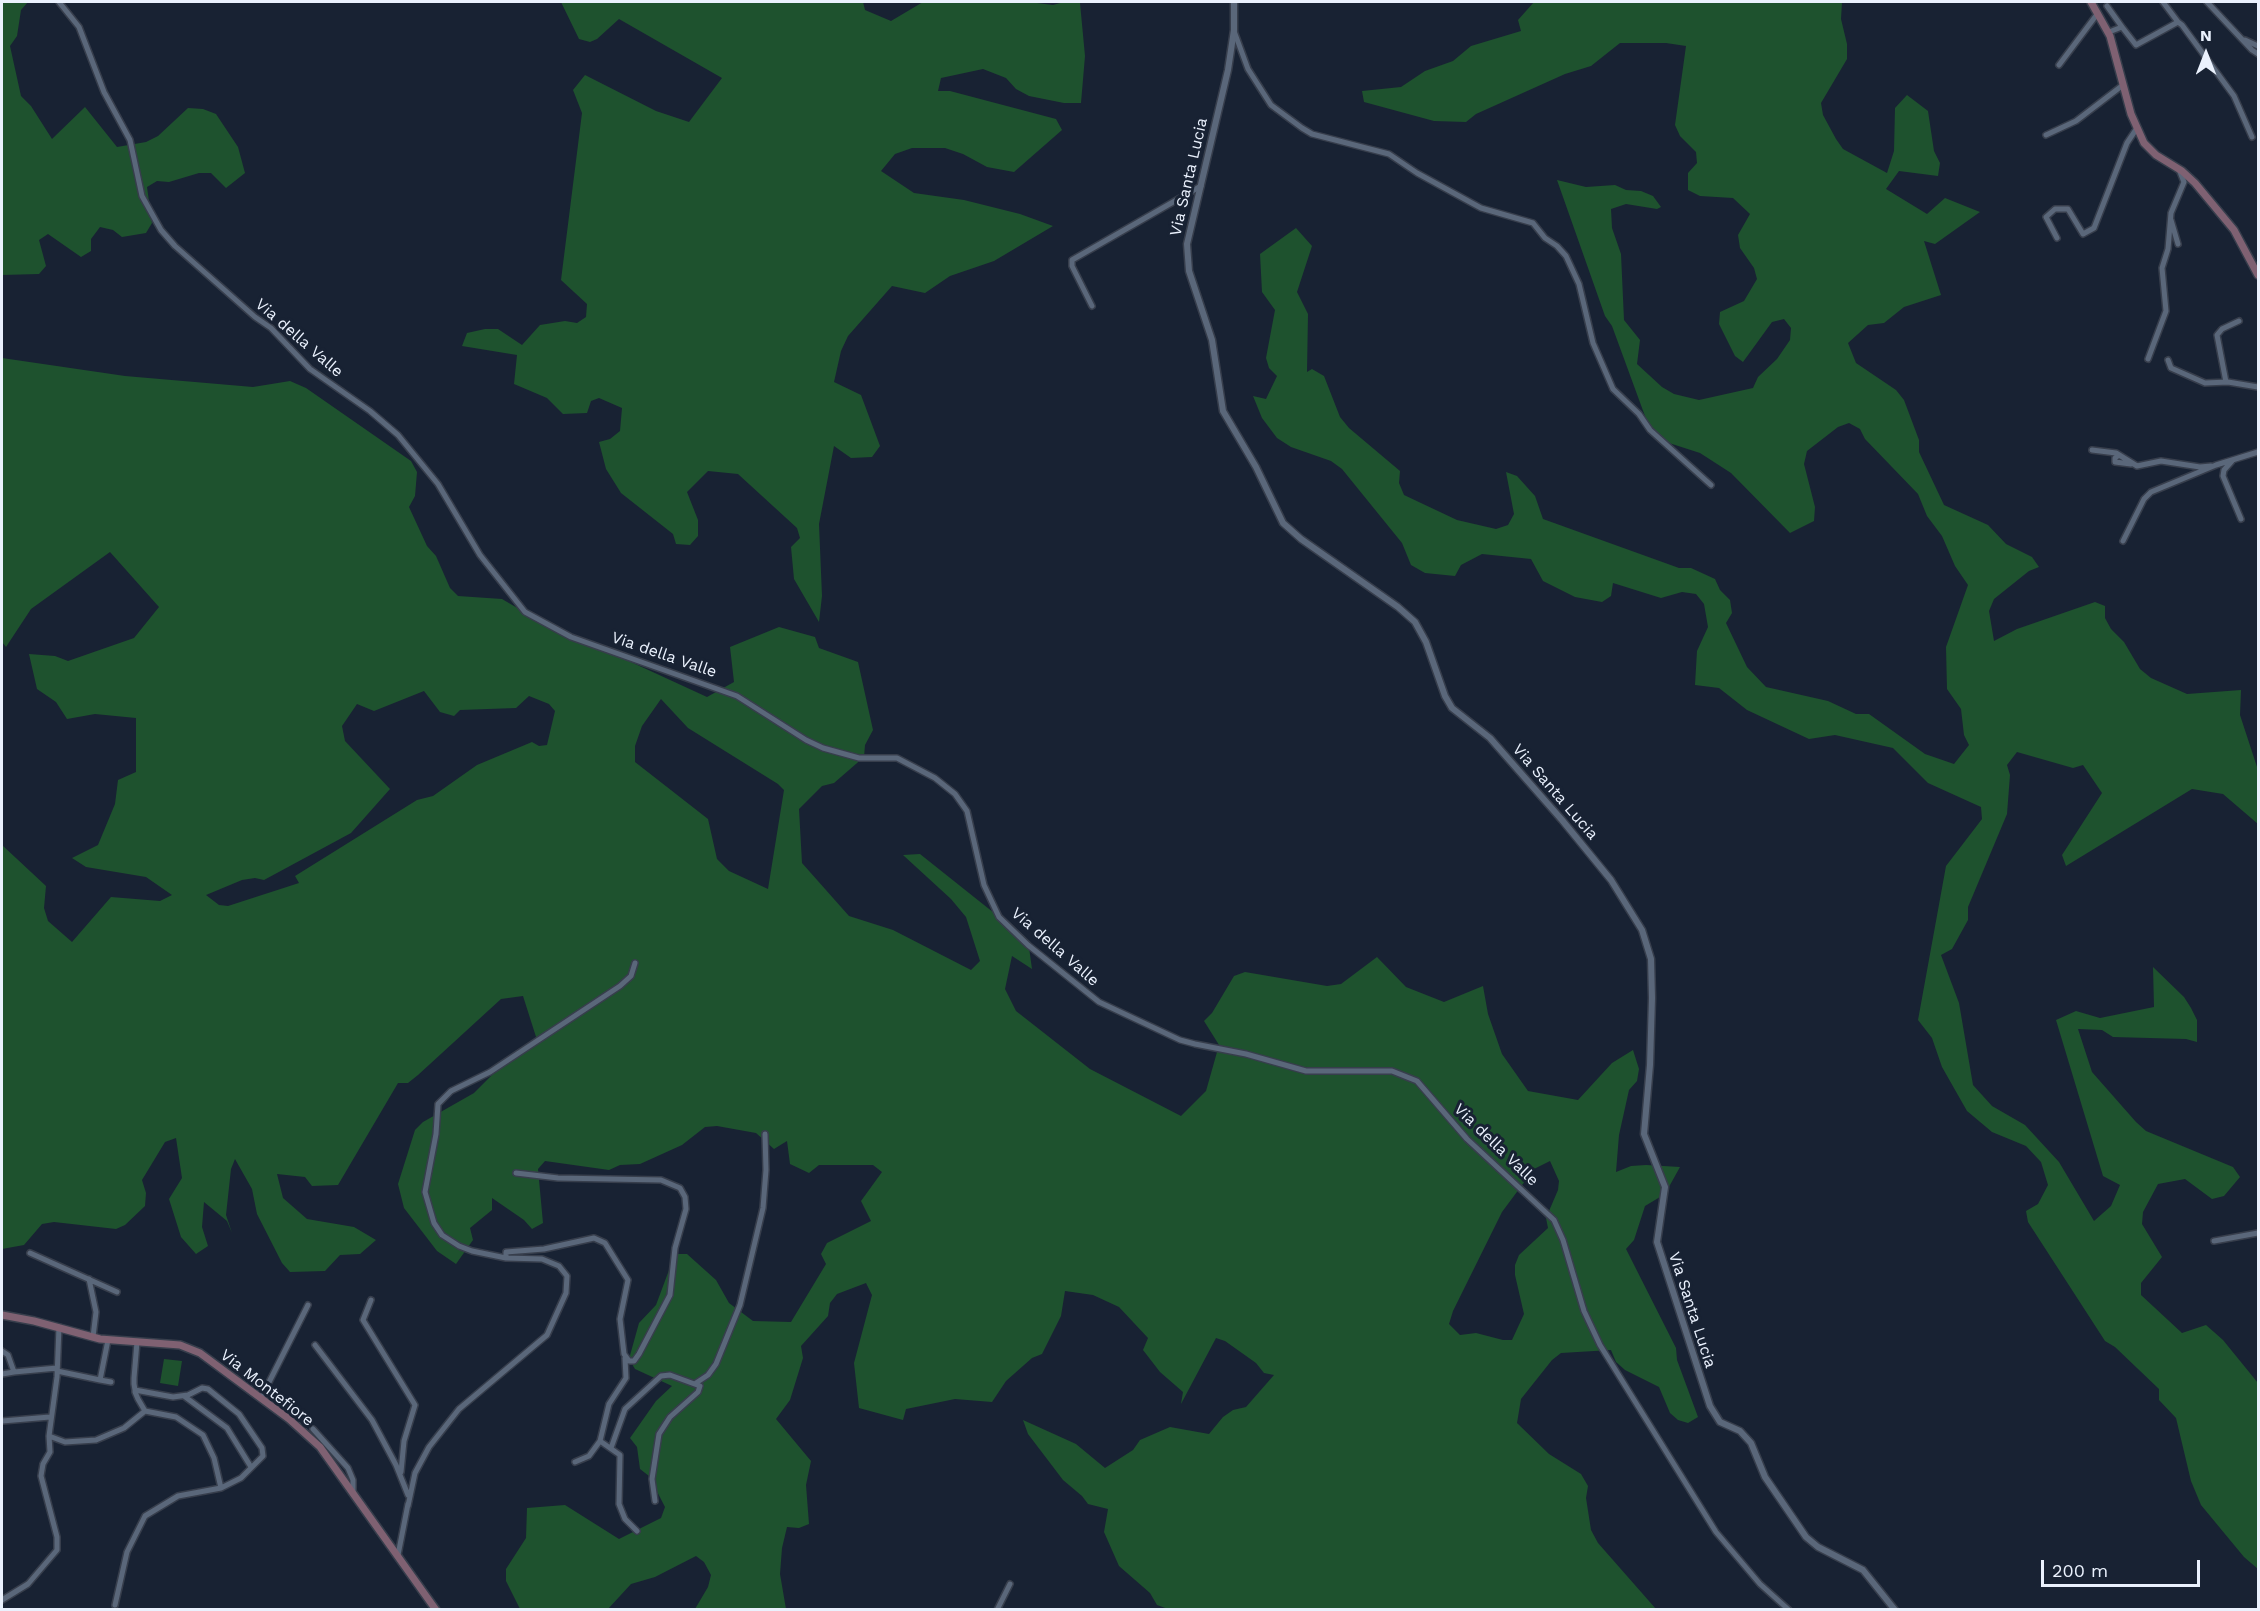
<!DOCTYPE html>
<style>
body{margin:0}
#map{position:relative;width:2260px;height:1611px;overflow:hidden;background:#182233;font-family:"Work Sans",sans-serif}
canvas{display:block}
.frame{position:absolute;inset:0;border:3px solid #eaf1fd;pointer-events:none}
.north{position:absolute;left:2176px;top:24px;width:60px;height:60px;-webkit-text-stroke:4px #182233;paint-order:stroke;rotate:0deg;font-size:16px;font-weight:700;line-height:24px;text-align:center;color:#eaf1fd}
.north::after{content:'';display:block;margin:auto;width:21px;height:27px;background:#eaf1fd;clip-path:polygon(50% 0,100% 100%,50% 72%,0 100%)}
.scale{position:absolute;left:2041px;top:1560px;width:159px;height:27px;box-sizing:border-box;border:3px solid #eaf1fd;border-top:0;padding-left:8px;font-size:18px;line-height:21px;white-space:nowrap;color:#eaf1fd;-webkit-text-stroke:4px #182233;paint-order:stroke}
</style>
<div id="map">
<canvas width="2260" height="1611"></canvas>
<div class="frame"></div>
<div class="north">N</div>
<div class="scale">200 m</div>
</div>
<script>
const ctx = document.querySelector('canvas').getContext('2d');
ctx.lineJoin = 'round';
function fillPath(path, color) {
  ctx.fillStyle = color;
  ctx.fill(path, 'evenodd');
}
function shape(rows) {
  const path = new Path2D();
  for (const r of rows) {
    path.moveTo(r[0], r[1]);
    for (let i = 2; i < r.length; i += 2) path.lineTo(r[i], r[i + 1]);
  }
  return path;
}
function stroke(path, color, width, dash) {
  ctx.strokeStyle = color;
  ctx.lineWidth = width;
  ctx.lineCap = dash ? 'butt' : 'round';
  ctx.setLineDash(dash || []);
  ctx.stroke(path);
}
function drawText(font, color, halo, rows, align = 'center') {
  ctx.font = font + ' "Work Sans",sans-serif';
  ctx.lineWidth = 6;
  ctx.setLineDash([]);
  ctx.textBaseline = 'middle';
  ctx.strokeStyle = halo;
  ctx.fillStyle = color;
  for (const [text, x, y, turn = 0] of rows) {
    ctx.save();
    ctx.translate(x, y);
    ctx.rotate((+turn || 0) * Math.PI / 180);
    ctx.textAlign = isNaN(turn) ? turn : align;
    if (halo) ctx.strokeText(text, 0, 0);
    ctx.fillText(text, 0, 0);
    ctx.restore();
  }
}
const green = shape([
 [2,2,28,2,21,10,17,36,10,46,21,96,31,106,52,139,85,107,117,147,146,142,158,136,188,108,203,109,216,114,238,147,245,173,226,188,211,173,199,173,169,182,157,181,147,187,152,223,146,233,122,237,113,230,100,227,91,239,91,251,81,257,48,234,39,240,46,266,39,274,2,275],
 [561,2,863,2,865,10,891,21,923,2,1029,2,1053,5,1064,2,1080,3,1085,56,1081,103,1064,103,1029,96,1016,89,1006,78,983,69,941,78,938,91,950,91,1056,119,1062,130,1014,172,987,167,963,154,945,148,912,148,895,154,881,171,914,193,964,200,1020,214,1053,226,994,261,950,276,925,293,892,286,848,336,841,351,834,382,861,395,880,446,872,457,851,458,834,446,819,524,822,596,819,622,794,579,791,547,800,538,797,528,738,474,708,471,687,492,698,520,698,536,690,545,676,544,673,534,621,493,606,469,599,442,610,439,620,431,622,408,599,398,591,401,587,413,563,414,547,398,514,384,517,355,462,346,467,333,485,329,498,329,522,345,540,325,565,321,577,323,586,317,587,304,561,280,582,113,573,90,585,75,656,111,689,122,722,78,619,19,597,39,590,42,579,39],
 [1534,2,1842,2,1841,19,1847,44,1847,59,1821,103,1823,115,1836,139,1843,149,1887,173,1894,151,1895,108,1907,95,1928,111,1934,151,1940,163,1938,176,1899,171,1886,189,1927,214,1945,198,1980,212,1935,244,1924,241,1941,295,1904,307,1884,323,1868,325,1848,343,1856,363,1896,390,1904,400,1919,440,1919,452,1944,505,1988,525,2006,544,2032,557,2039,567,2029,571,1994,599,1989,611,1994,641,2017,629,2095,602,2105,606,2105,618,2111,629,2124,642,2140,669,2151,678,2187,694,2241,690,2240,715,2258,770,2258,824,2223,794,2192,789,2066,866,2062,855,2102,793,2083,765,2073,768,2017,752,2007,765,2010,775,2007,814,1968,907,1968,920,1952,949,1941,955,1959,1003,1973,1085,1992,1106,2025,1125,2059,1162,2094,1221,2111,1206,2120,1185,2103,1176,2056,1020,2076,1011,2100,1018,2154,1007,2153,967,2184,997,2191,1008,2197,1020,2197,1042,2186,1039,2113,1037,2102,1030,2078,1029,2092,1072,2136,1122,2146,1131,2233,1167,2240,1177,2224,1196,2212,1199,2185,1179,2158,1184,2143,1212,2142,1224,2162,1257,2141,1283,2141,1295,2182,1333,2206,1325,2223,1340,2258,1383,2258,1569,2244,1557,2201,1505,2191,1481,2176,1418,2159,1400,2159,1389,2115,1347,2105,1341,2028,1222,2026,1211,2038,1204,2048,1185,2041,1162,2026,1146,1992,1132,1967,1111,1942,1067,1932,1038,1918,1020,1946,866,1982,819,1981,807,1928,783,1893,748,1835,735,1809,739,1747,710,1719,688,1695,685,1697,651,1708,627,1704,604,1696,594,1682,592,1661,598,1613,583,1611,596,1602,602,1575,597,1543,581,1531,559,1482,554,1461,565,1455,576,1425,573,1411,565,1402,543,1342,469,1331,461,1291,447,1277,438,1262,418,1253,396,1266,399,1277,376,1269,368,1266,358,1275,310,1262,292,1260,254,1296,228,1312,246,1297,292,1308,314,1307,372,1312,369,1324,376,1340,417,1349,428,1400,471,1399,483,1404,495,1457,520,1496,529,1508,525,1514,514,1506,472,1517,476,1535,496,1543,519,1679,568,1691,568,1715,579,1720,590,1730,600,1732,613,1726,623,1747,667,1766,687,1828,701,1856,714,1869,714,1925,754,1954,764,1969,745,1964,735,1961,709,1947,689,1946,647,1968,585,1955,566,1942,536,1927,516,1918,494,1865,439,1860,429,1849,423,1838,427,1807,451,1804,464,1815,507,1814,521,1790,533,1731,473,1700,453,1669,443,1649,427,1612,326,1605,316,1557,180,1586,187,1615,185,1626,190,1641,191,1653,196,1661,207,1657,209,1626,204,1611,209,1612,228,1621,254,1624,320,1640,340,1637,364,1662,387,1674,394,1699,400,1753,388,1758,377,1777,359,1790,340,1791,328,1784,319,1772,322,1743,362,1735,356,1719,324,1720,312,1744,301,1757,279,1754,268,1740,248,1738,235,1750,214,1733,198,1700,196,1688,190,1688,173,1697,163,1696,152,1680,136,1675,125,1686,46,1666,43,1620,43,1591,66,1565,74,1476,114,1466,122,1434,121,1364,102,1362,91,1401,87,1425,71,1453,61,1471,46,1521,31,1518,20],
 [2,358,125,376,253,387,290,381,306,388,411,461,417,472,415,496,409,507,427,546,436,556,450,588,458,596,502,599,531,616,707,697,734,682,730,647,779,627,815,637,819,648,858,662,873,730,865,745,864,757,834,783,822,786,799,809,802,863,849,916,893,930,971,970,980,961,966,917,951,899,903,855,920,854,1028,940,1032,969,1012,956,1005,989,1016,1011,1090,1069,1181,1116,1206,1091,1219,1045,1204,1021,1212,1013,1234,976,1245,972,1327,986,1341,984,1377,957,1406,987,1444,1002,1483,986,1488,1014,1502,1054,1528,1091,1578,1100,1612,1063,1633,1050,1639,1069,1637,1081,1629,1090,1619,1135,1616,1172,1631,1166,1646,1165,1680,1167,1665,1194,1645,1206,1634,1240,1626,1249,1676,1348,1677,1360,1698,1417,1688,1423,1678,1420,1670,1413,1659,1387,1625,1370,1616,1362,1611,1350,1561,1353,1552,1360,1521,1399,1517,1423,1549,1454,1581,1474,1588,1486,1586,1498,1591,1530,1598,1543,1656,1609,1168,1609,1157,1605,1150,1593,1119,1566,1104,1532,1108,1509,1088,1504,1082,1496,1063,1480,1028,1434,1023,1420,1076,1444,1105,1468,1133,1450,1140,1440,1170,1427,1209,1434,1223,1417,1233,1410,1246,1407,1274,1375,1264,1373,1256,1363,1225,1341,1216,1338,1181,1404,1183,1392,1160,1372,1143,1350,1148,1338,1119,1307,1093,1295,1065,1291,1061,1316,1042,1354,1032,1358,1006,1381,992,1402,955,1399,906,1409,903,1420,859,1408,854,1363,872,1295,866,1283,837,1294,830,1303,828,1316,801,1346,803,1358,790,1400,776,1419,811,1461,806,1485,809,1524,799,1528,787,1527,782,1548,780,1574,786,1609,695,1609,708,1587,711,1575,704,1562,696,1556,655,1577,631,1584,608,1609,520,1609,506,1581,506,1569,526,1538,527,1508,565,1505,619,1539,661,1518,665,1507,649,1476,640,1469,637,1447,630,1438,656,1401,672,1386,635,1369,629,1359,639,1323,656,1305,675,1254,687,1254,716,1280,729,1303,753,1321,791,1322,826,1264,821,1254,827,1243,871,1221,861,1201,882,1172,873,1165,819,1165,809,1173,790,1164,787,1141,774,1149,756,1133,717,1126,705,1127,682,1145,640,1164,620,1165,609,1170,545,1161,538,1169,543,1223,532,1229,524,1220,492,1198,492,1210,470,1228,473,1240,456,1264,437,1251,404,1208,398,1184,415,1130,423,1122,474,1093,492,1075,537,1040,523,996,501,999,418,1075,408,1083,398,1083,338,1185,312,1186,305,1177,277,1174,283,1198,307,1219,354,1227,376,1240,360,1254,340,1255,325,1271,290,1272,282,1263,257,1214,252,1189,235,1159,231,1169,226,1215,232,1233,227,1221,204,1202,202,1227,208,1246,196,1254,181,1237,169,1199,182,1178,176,1138,165,1142,142,1180,146,1193,145,1206,125,1225,116,1229,54,1222,42,1224,24,1245,2,1249,2,845,46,886,44,908,48,921,72,942,111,897,160,901,172,895,146,877,86,867,72,858,98,845,115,804,118,780,136,772,136,718,95,714,67,719,56,702,37,689,29,654,55,656,68,661,134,638,159,607,110,552,31,609,6,647,2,642],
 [424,691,440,712,454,716,460,710,516,708,529,696,549,704,555,711,547,745,539,746,532,742,477,765,433,796,417,800,295,876,299,883,228,906,219,905,206,895,242,880,255,878,264,880,351,833,390,789,345,741,342,726,357,704,374,711],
 [661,699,688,728,778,784,784,790,768,889,729,871,717,859,708,819,635,762,635,746,642,726],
 [1550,1161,1559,1181,1558,1190,1546,1218,1548,1228,1519,1255,1515,1265,1515,1275,1524,1314,1512,1340,1503,1340,1476,1333,1460,1335,1449,1324,1453,1311,1502,1212,1534,1169],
 [164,1359,182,1361,178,1386,160,1383]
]);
const minor = shape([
 [59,2,79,27,104,92,130,140,142,196,161,230,175,246,255,317,271,328,310,369,370,411,398,435,438,484,480,555,525,612,571,637,737,696,806,740,823,748,859,758,897,758,935,778,955,794,967,811,984,885,999,917,1028,945,1099,1002,1180,1040,1195,1044,1246,1054,1306,1071,1392,1071,1417,1081,1467,1139,1554,1220,1563,1240,1584,1311,1600,1345,1716,1532,1760,1584,1789,1610],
 [2163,2,2178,22],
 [2207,2,2252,50,2258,54],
 [2107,6,2122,27],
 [1234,31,1248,69,1271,105,1302,128,1312,134,1389,154,1417,173,1481,208,1533,223,1545,238,1557,246,1566,256,1579,284,1593,343,1613,389,1639,414,1650,430,1711,485],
 [2109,32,2122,27,2136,45,2178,22,2182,25,2234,96,2252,137],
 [2245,40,2258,46],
 [2059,65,2098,13],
 [2046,135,2076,121,2123,85],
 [2171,220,2178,244],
 [2057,238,2046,217,2055,209,2068,209,2083,234,2094,228,2127,143,2137,128],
 [1092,306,1072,266,1072,260,1201,186],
 [2148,359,2166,311,2162,268,2168,249,2171,213,2184,182,2180,172],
 [2168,360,2171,368,2205,383,2228,382,2258,387],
 [2226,382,2217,335,2222,329,2239,321],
 [2092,450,2116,453,2137,466,2161,461,2200,467,2211,466],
 [2119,455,2115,458,2115,462,2131,464],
 [2232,461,2224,470,2223,476,2241,519],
 [2123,541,2144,499,2151,492,2216,465,2258,452],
 [2214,1241,2258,1233],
 [30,1253,117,1292],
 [506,1258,472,1251,459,1246,442,1235,434,1223,425,1192,436,1134,438,1104,451,1091,490,1072,620,986,631,976,635,963],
 [89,1279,96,1312,93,1337],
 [371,1300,363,1320,415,1405,404,1441,401,1472],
 [59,1327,57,1377,49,1436,65,1442,96,1440,124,1428,145,1411],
 [315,1345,372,1420,396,1465,408,1495],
 [2,1351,8,1355,14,1372,57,1368],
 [625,1358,626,1378,609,1404,600,1441,620,1455,619,1504,625,1519,637,1531],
 [57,1371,100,1380,108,1340],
 [2,1374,14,1372],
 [100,1380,111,1382],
 [696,1383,708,1375,716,1364,740,1305,763,1208,766,1170,765,1134],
 [135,1390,173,1397,188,1395,202,1388,208,1389,239,1414,262,1448,263,1456,241,1478,221,1488,214,1458,203,1435,176,1417,145,1411,138,1399,135,1392,135,1390,134,1384,134,1378,137,1342],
 [184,1396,227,1428,251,1467],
 [261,1398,308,1305],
 [2,1421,50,1417],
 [313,1429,348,1468,353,1480,353,1492],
 [611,1448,625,1409,661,1376,670,1375,700,1386,698,1392,670,1417,659,1434,652,1479,655,1501],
 [575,1462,589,1456,600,1441],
 [408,1506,415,1473,429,1447,459,1409,547,1335,566,1293,567,1276,559,1266,542,1259,506,1258,506,1252,544,1249,594,1238,605,1243,628,1280,620,1319,624,1354,629,1361,634,1361,639,1354,670,1295,675,1248,686,1209,685,1197,680,1188,661,1180,558,1178,516,1173],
 [398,1555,408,1504],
 [2,1600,28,1584,57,1550,57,1537,41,1476,43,1464,50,1452,49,1436],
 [115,1605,127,1552,145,1516,178,1496,221,1488],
 [997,1610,1010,1584]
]);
const tertiary = shape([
 [1234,2,1234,30,1228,70,1187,244,1189,271,1212,340,1223,411,1256,467,1283,523,1301,539,1398,607,1415,622,1426,642,1445,696,1452,708,1490,738,1562,820,1611,880,1642,930,1651,959,1652,998,1650,1065,1644,1134,1665,1187,1657,1242,1710,1406,1720,1422,1740,1431,1751,1443,1765,1477,1806,1537,1818,1547,1863,1570,1895,1610]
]);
const secondary = shape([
 [2091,2,2110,36,2131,114,2144,143,2156,155,2182,171,2195,183,2234,230,2258,275],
 [2,1315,34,1321,100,1339,180,1345,200,1353,289,1419,320,1447,436,1610]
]);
const streetNames = [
 ["Via Santa Lucia",1189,177,-77],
 ["Via della Valle",299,338,41],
 ["Via della Valle",664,655,19],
 ["Via Santa Lucia",1555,792,49],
 ["Via della Valle",1055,947,41],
 ["Via della Valle",1496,1145,44],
 ["Via Santa Lucia",1692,1310,72],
 ["Via Montefiore",267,1388,38]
];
fillPath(green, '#1e522e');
stroke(minor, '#373e4c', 8);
stroke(tertiary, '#373e4c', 9);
stroke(secondary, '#373e4c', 10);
stroke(minor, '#5a677a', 5);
stroke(tertiary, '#5a677a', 6);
stroke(secondary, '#7f6172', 7);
drawText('16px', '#eaf1fd', '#182233', streetNames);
</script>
